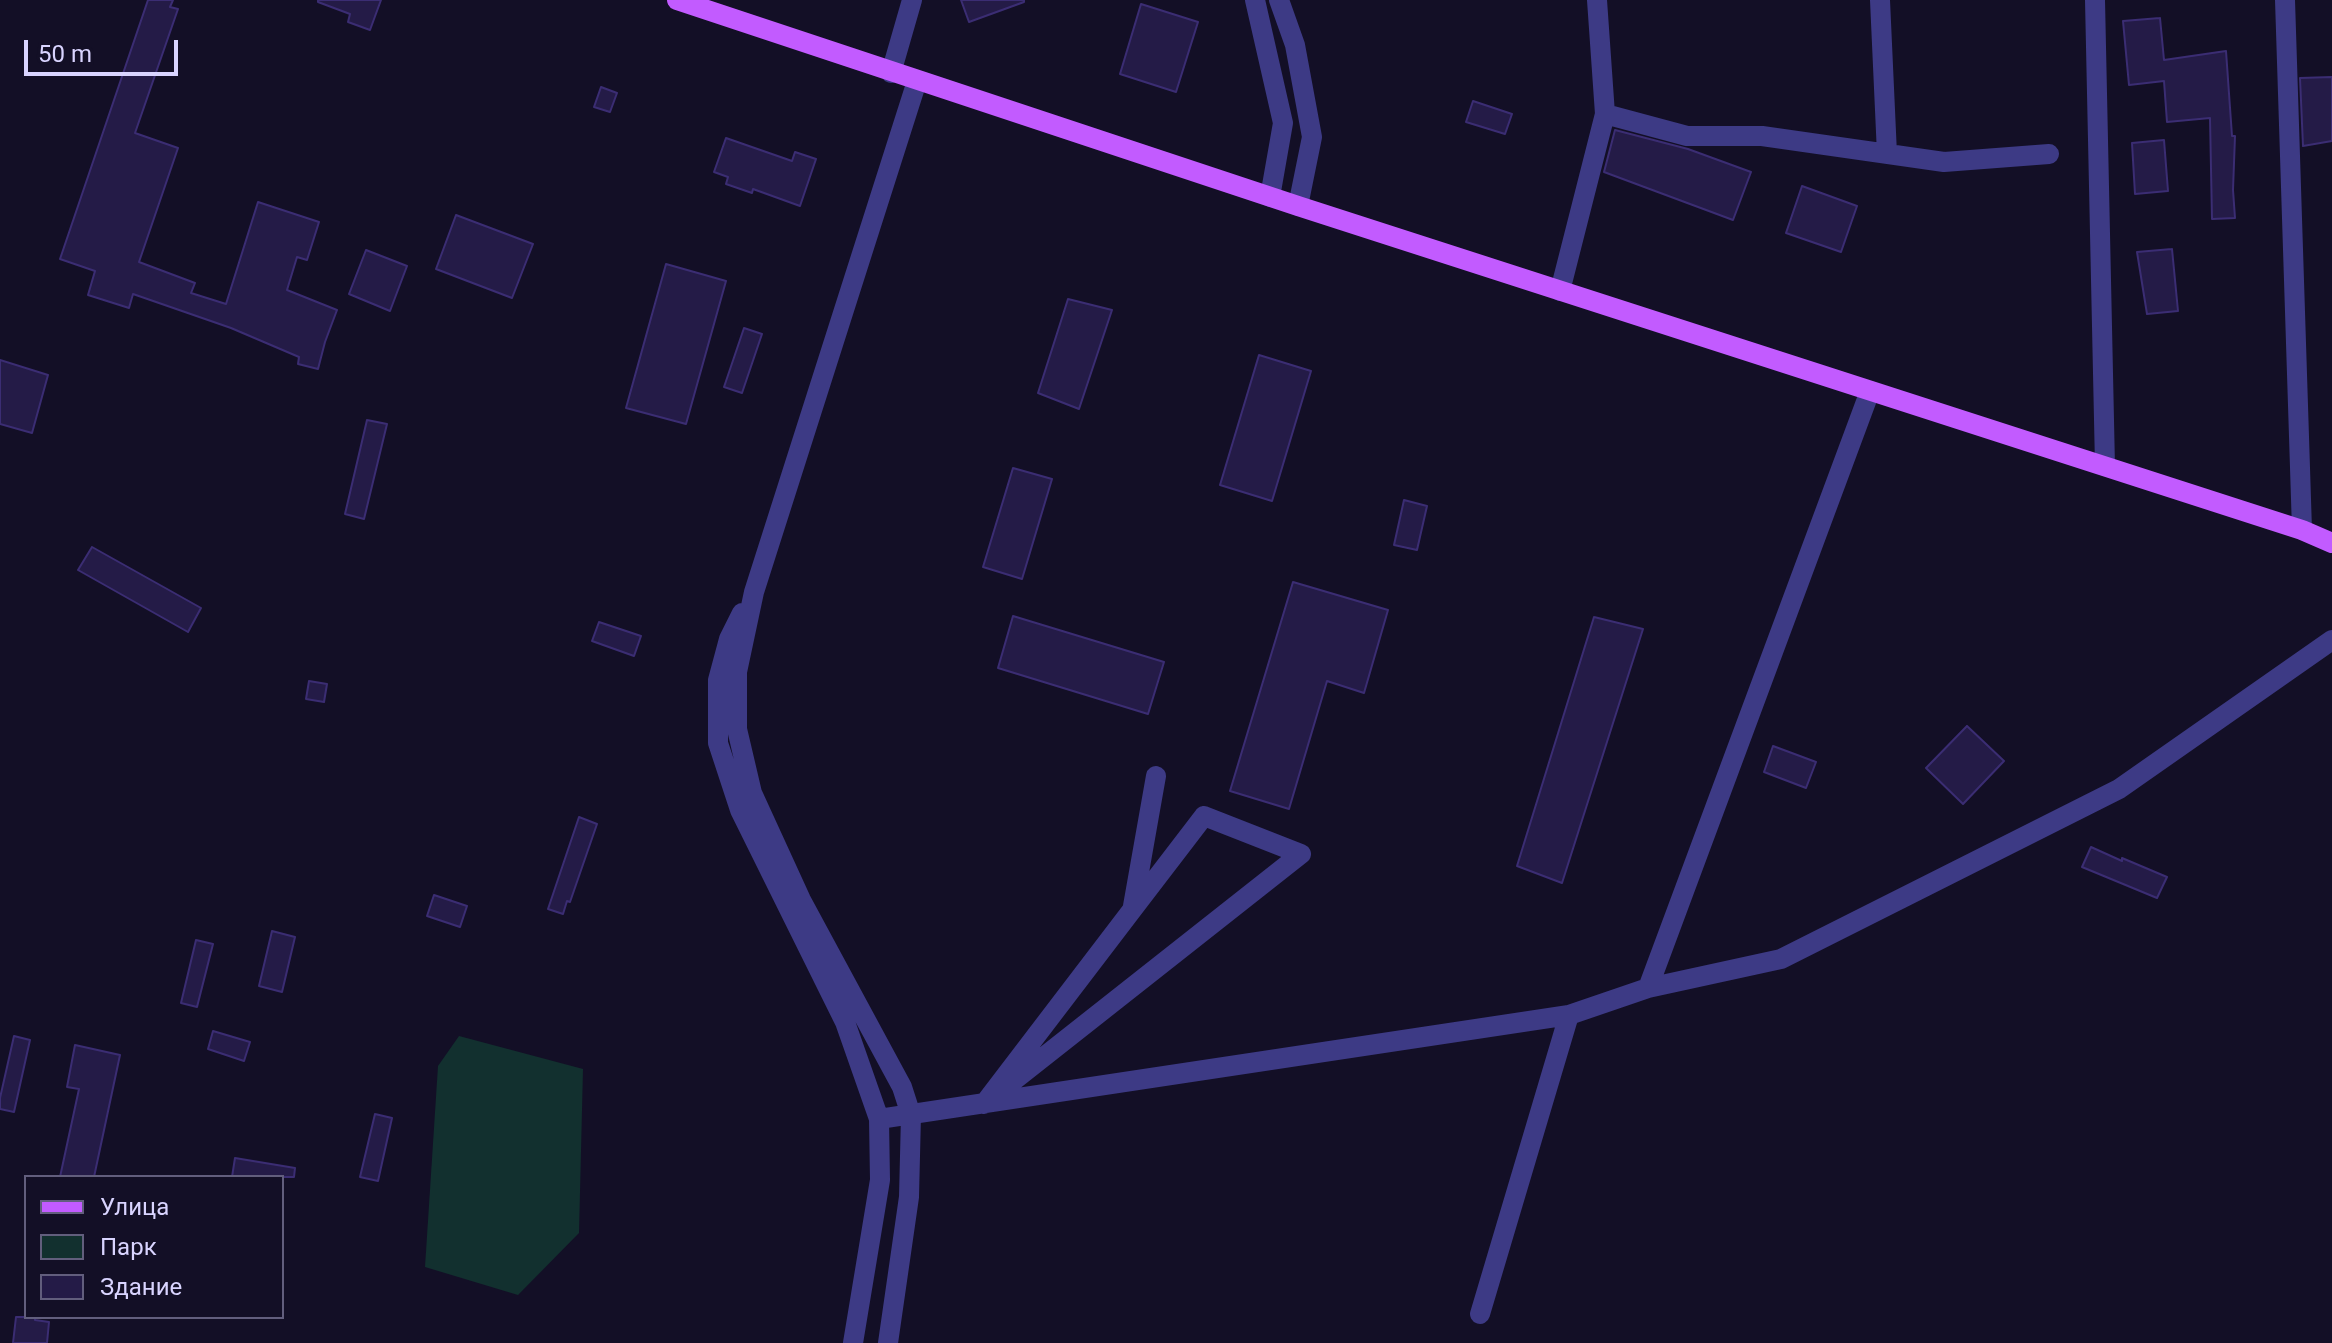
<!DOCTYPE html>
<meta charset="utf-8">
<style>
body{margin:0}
#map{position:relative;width:2332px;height:1343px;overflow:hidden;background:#130f26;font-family:Roboto,sans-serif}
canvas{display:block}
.legend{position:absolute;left:24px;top:1175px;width:260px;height:144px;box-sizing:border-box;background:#130f26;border:2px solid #625e7d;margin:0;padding:10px 14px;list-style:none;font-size:24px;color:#d9d4ff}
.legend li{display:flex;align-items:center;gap:16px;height:40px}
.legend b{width:40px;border:2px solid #625e7d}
.scale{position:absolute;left:24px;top:40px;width:154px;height:36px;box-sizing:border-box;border:4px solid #d9d4ff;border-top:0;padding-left:10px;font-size:24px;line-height:28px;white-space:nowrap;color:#d9d4ff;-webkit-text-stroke:6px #130f26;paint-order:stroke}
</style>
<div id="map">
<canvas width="2332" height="1343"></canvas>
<ul class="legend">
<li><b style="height:10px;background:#c25bff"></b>Улица</li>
<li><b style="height:22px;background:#12302f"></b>Парк</li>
<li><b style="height:22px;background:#241b47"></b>Здание</li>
</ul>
<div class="scale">50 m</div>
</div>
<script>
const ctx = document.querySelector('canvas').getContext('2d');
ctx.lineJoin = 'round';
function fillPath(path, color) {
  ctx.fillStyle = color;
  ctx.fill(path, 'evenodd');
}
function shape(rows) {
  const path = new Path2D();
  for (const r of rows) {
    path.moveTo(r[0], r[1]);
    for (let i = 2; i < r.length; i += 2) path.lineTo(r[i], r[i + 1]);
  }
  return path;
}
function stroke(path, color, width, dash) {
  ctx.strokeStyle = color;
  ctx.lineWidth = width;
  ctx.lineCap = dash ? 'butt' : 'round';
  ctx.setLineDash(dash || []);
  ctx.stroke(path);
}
const green = shape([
 [459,1036,583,1069,579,1233,518,1295,425,1267,438,1066]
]);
const building = shape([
 [148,0,173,0,170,7,178,9,135,133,178,148,139,262,195,283,191,293,226,304,258,202,319,222,307,260,297,257,287,290,337,310,325,342,318,369,298,364,299,357,231,328,133,294,129,308,88,295,95,271,60,259,148,0],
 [318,0,381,0,370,30,348,22,350,14,318,2,318,0],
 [961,0,1024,0,1024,2,969,22,961,0],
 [1141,4,1198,22,1176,92,1120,74,1141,4],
 [2160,18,2164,60,2226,51,2232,136,2235,136,2233,190,2235,218,2212,219,2210,118,2167,122,2164,81,2129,85,2123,21,2160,18],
 [2332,77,2332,141,2303,146,2300,78,2332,77],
 [601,87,617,93,610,112,594,107,601,87],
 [1473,101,1512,114,1505,134,1466,122,1473,101],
 [1615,130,1688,149,1751,172,1733,220,1604,172,1615,130],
 [726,138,792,161,795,152,816,159,800,206,753,189,752,193,726,184,728,177,714,172,726,138],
 [2164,140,2168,191,2135,194,2132,143,2164,140],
 [1802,186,1857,206,1841,252,1786,233,1802,186],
 [456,215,533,244,512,298,436,269,456,215],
 [2172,249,2178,311,2147,314,2137,252,2172,249],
 [366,250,407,266,390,311,349,294,366,250],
 [666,264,726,281,686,424,626,408,666,264],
 [1068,299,1112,310,1079,409,1038,393,1068,299],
 [744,328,762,334,742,393,724,387,744,328],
 [1259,355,1311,371,1272,501,1220,485,1259,355],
 [0,360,48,375,32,433,0,424,0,360],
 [367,420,387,424,364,519,345,514,367,420],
 [1013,468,1052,479,1022,579,983,567,1013,468],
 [1404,500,1427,506,1417,550,1394,545,1404,500],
 [92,547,201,608,188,632,78,570,92,547],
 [1293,582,1388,610,1364,693,1327,681,1289,809,1230,791,1293,582],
 [1013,616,1164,662,1148,714,998,668,1013,616],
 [1594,617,1643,629,1562,883,1517,866,1594,617],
 [599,622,641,636,634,656,592,641,599,622],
 [309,681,327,684,324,702,306,699,309,681],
 [1967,726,2004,761,1963,804,1926,768,1967,726],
 [1773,746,1816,762,1806,788,1764,772,1773,746],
 [579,817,597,824,570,902,567,901,563,914,548,909,579,817],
 [2091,847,2122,861,2122,858,2167,877,2157,898,2082,867,2091,847],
 [434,895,467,906,460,927,427,916,434,895],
 [272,931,295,937,282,992,259,986,272,931],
 [196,940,213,944,197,1007,181,1003,196,940],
 [213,1031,250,1042,244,1061,208,1049,213,1031],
 [14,1036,30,1040,14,1112,0,1109,0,1098,14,1036],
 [75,1045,120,1055,94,1177,60,1177,79,1089,67,1087,75,1045],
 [375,1114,392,1118,378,1181,360,1177,375,1114],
 [235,1158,295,1168,294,1177,232,1177,235,1158],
 [16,1317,35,1317,35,1320,49,1322,47,1343,13,1343,16,1317]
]);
const minor = shape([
 [1255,0,1283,123,1270,197],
 [1279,0,1295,45,1312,137,1298,206],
 [1597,0,1605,114],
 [1880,0,1887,154],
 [2095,0,2105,466],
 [2285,0,2302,530],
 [891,73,912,0],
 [1560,291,1605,114,1687,136,1762,136,1944,162,2049,154],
 [742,613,729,639,718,680,718,743,740,810,845,1022,879,1119,880,1180,853,1343],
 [1204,816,1301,854,984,1104,1132,910,1204,816],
 [1133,906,1156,776],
 [1648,988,1870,391],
 [879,1119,1569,1015,1648,988,1781,959,2119,789,2332,640],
 [1480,1314,1569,1015],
 [888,1343,909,1197,911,1115,902,1087,801,900,752,793,737,729,737,672,754,592,917,81]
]);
const major = shape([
 [677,0,1298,206,2302,530,2332,543]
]);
fillPath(green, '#12302f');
fillPath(building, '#241b47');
stroke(building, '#3b2d73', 2);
stroke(minor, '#3d3a85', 20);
stroke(major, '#c25bff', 20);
</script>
